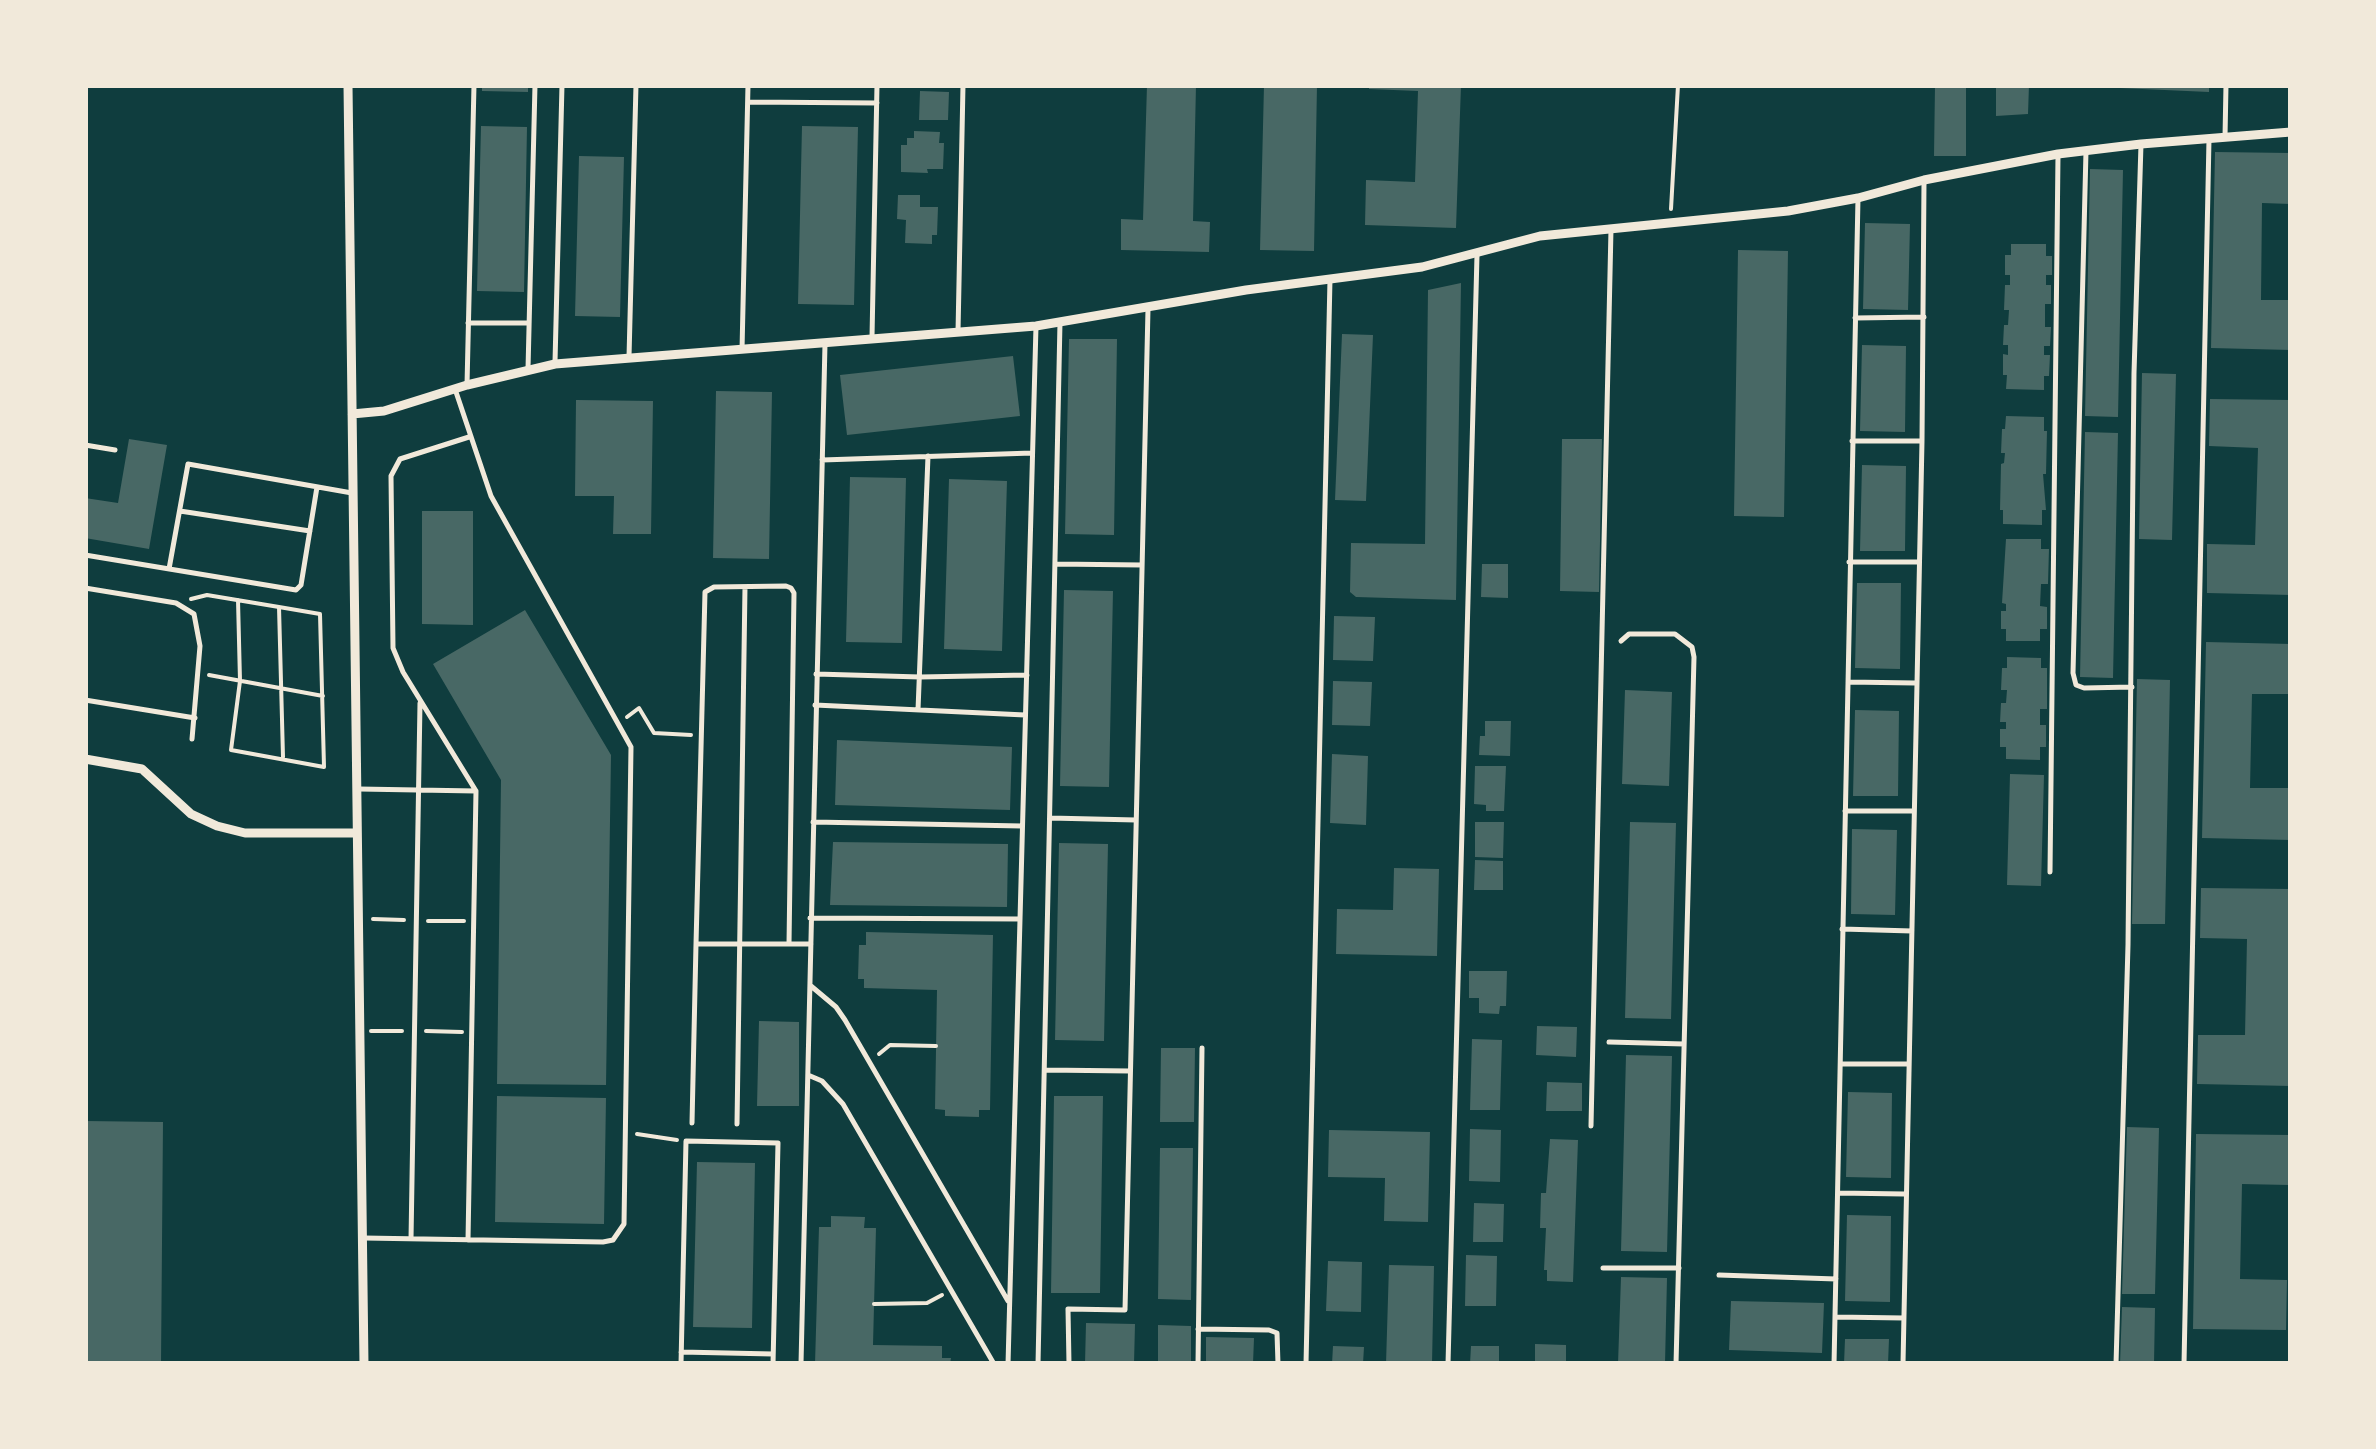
<!DOCTYPE html>
<style>
body{margin:0}
#map{position:relative;width:2376px;height:1449px;overflow:hidden;background:#0f3d3e;font-family:Roboto,sans-serif}
canvas{display:block}
.frame{position:absolute;inset:0;border:88px solid #f1e9da;pointer-events:none}
</style>
<div id="map">
<canvas width="2376" height="1449"></canvas>
<div class="frame"></div>
</div>
<script>
const ctx = document.querySelector('canvas').getContext('2d');
ctx.lineJoin = 'round';
function fillPath(path, color) {
  ctx.fillStyle = color;
  ctx.fill(path, 'evenodd');
}
function shape(rows) {
  const path = new Path2D();
  for (const r of rows) {
    path.moveTo(r[0], r[1]);
    for (let i = 2; i < r.length; i += 2) path.lineTo(r[i], r[i + 1]);
  }
  return path;
}
function stroke(path, color, width, dash) {
  ctx.strokeStyle = color;
  ctx.lineWidth = width;
  ctx.lineCap = dash ? 'butt' : 'round';
  ctx.setLineDash(dash || []);
  ctx.stroke(path);
}
const building = shape([
 [482,85,528,85,528,92,482,91],
 [1147,85,1196,85,1193,221,1210,222,1209,252,1121,250,1121,219,1143,220],
 [1264,85,1317,85,1314,251,1260,250],
 [1369,85,1461,85,1456,228,1365,225,1366,180,1415,182,1418,91,1369,89],
 [1935,85,1966,85,1966,156,1934,156],
 [1996,85,2029,85,2028,114,1996,116],
 [2120,85,2209,85,2209,92,2120,88],
 [920,91,949,92,948,120,919,120],
 [481,126,527,127,524,292,477,291],
 [802,126,858,127,854,305,798,304],
 [914,131,940,132,939,143,944,143,943,169,927,169,928,173,901,172,901,145,907,145,907,138,914,138],
 [2215,152,2291,153,2291,204,2262,203,2261,300,2291,300,2291,350,2211,348],
 [579,156,624,157,620,317,575,316],
 [2090,169,2123,170,2118,417,2085,416],
 [898,195,920,195,920,207,938,207,937,235,932,235,932,244,905,243,906,220,897,219],
 [1865,223,1910,224,1908,310,1863,309],
 [2011,244,2046,244,2046,256,2052,256,2052,275,2046,275,2046,285,2051,285,2051,304,2045,304,2045,327,2051,327,2050,346,2044,346,2044,355,2050,355,2049,376,2044,376,2044,390,2006,389,2007,375,2003,375,2003,354,2008,355,2008,345,2003,345,2004,325,2008,325,2009,310,2004,310,2005,285,2010,285,2010,275,2005,275,2005,255,2011,255],
 [1738,250,1788,251,1784,517,1734,516],
 [1461,283,1456,600,1356,597,1350,592,1351,543,1425,544,1428,290],
 [1342,334,1373,335,1366,501,1335,500],
 [1069,339,1117,339,1114,535,1065,534],
 [1862,345,1906,346,1905,432,1860,431],
 [1013,356,1020,416,847,435,840,375],
 [2142,373,2176,374,2172,540,2139,539],
 [716,391,772,392,769,559,713,558],
 [2210,399,2291,400,2291,595,2207,593,2207,544,2255,545,2258,448,2209,446],
 [576,400,653,401,651,534,613,534,614,496,575,496],
 [2006,416,2044,417,2044,431,2047,431,2046,474,2043,474,2046,510,2042,510,2042,525,2003,524,2003,510,2000,510,2001,464,2004,463,2005,453,2001,453,2002,429,2005,429],
 [2085,432,2118,433,2113,678,2080,677],
 [129,439,167,445,149,549,85,538,85,498,118,503],
 [1562,439,1602,439,1599,592,1560,591],
 [1862,465,1906,466,1905,551,1860,551],
 [850,477,906,478,902,643,846,642],
 [949,479,1007,481,1002,651,944,649],
 [422,511,473,511,473,625,422,624],
 [2006,539,2041,539,2041,549,2049,549,2048,584,2041,584,2040,606,2047,607,2047,629,2040,629,2040,641,2006,641,2006,629,2001,629,2001,611,2006,611,2006,604,2002,603],
 [1482,564,1508,564,1508,598,1481,597],
 [1857,583,1901,583,1900,669,1855,668],
 [1064,590,1113,591,1109,787,1060,786],
 [525,610,611,755,606,1085,497,1084,501,780,433,664],
 [1334,616,1375,617,1373,661,1333,660],
 [2206,642,2291,644,2291,694,2252,694,2250,788,2291,788,2291,840,2202,838],
 [2007,657,2041,658,2041,668,2047,668,2047,709,2040,709,2040,725,2046,725,2046,747,2040,747,2040,760,2006,759,2006,747,2000,747,2000,729,2006,729,2006,722,2000,722,2001,703,2006,703,2007,690,2001,690,2002,668,2007,668],
 [2137,679,2170,680,2165,924,2132,924],
 [1333,681,1372,682,1370,726,1332,725],
 [1625,690,1672,692,1669,786,1622,784],
 [1855,710,1899,711,1898,796,1853,796],
 [1485,721,1511,721,1510,756,1479,755,1480,736,1485,736],
 [837,740,1012,747,1010,810,835,805],
 [1332,754,1368,756,1366,825,1330,823],
 [1475,766,1506,766,1504,811,1486,811,1486,805,1474,804],
 [2010,774,2044,775,2041,886,2007,885],
 [1475,822,1504,822,1503,858,1475,857],
 [1630,822,1676,823,1671,1019,1625,1018],
 [1852,829,1897,830,1895,915,1851,914],
 [833,842,1008,844,1007,907,830,905],
 [1059,843,1108,844,1104,1041,1055,1040],
 [1475,860,1503,861,1503,890,1474,890],
 [1394,868,1439,869,1437,956,1336,954,1337,909,1393,910],
 [2201,888,2291,889,2291,1086,2197,1084,2198,1035,2245,1035,2247,939,2200,938],
 [866,932,993,935,990,1110,979,1110,979,1117,945,1116,945,1110,935,1109,937,990,864,988,864,979,858,979,859,945,866,945],
 [1469,971,1507,971,1506,1006,1500,1006,1499,1014,1479,1013,1479,998,1469,998],
 [759,1021,799,1022,799,1106,757,1106],
 [1537,1026,1577,1027,1576,1057,1536,1055],
 [1472,1039,1502,1040,1500,1110,1470,1110],
 [1161,1048,1195,1048,1194,1122,1160,1122],
 [1626,1055,1672,1056,1667,1252,1621,1251],
 [1547,1082,1582,1083,1582,1111,1546,1111],
 [1848,1092,1892,1093,1891,1178,1846,1177],
 [497,1096,606,1098,604,1224,495,1222],
 [1054,1096,1103,1096,1100,1293,1051,1293],
 [85,1121,163,1122,161,1364,85,1364],
 [2127,1127,2159,1128,2155,1294,2122,1294],
 [1470,1129,1501,1130,1500,1182,1469,1181],
 [1329,1130,1430,1132,1428,1222,1384,1221,1385,1178,1328,1177],
 [2196,1134,2291,1135,2289,1185,2242,1184,2240,1279,2287,1280,2286,1330,2193,1329],
 [1550,1139,1578,1140,1573,1282,1547,1281,1547,1270,1544,1270,1546,1228,1540,1228,1541,1193,1546,1193],
 [1160,1148,1193,1148,1191,1300,1158,1299],
 [697,1162,755,1163,752,1328,693,1327],
 [1474,1203,1504,1204,1503,1242,1473,1242],
 [1847,1215,1891,1216,1890,1302,1845,1301],
 [831,1216,865,1217,864,1228,876,1228,873,1345,942,1346,942,1358,951,1358,950,1364,815,1364,819,1227,831,1227],
 [1466,1255,1497,1256,1496,1306,1465,1306],
 [1328,1261,1362,1262,1361,1312,1326,1311],
 [1389,1265,1434,1266,1432,1364,1386,1364],
 [1621,1277,1667,1278,1665,1364,1618,1364],
 [1731,1301,1824,1303,1822,1353,1729,1350],
 [2122,1307,2155,1308,2154,1364,2120,1364],
 [1086,1323,1135,1324,1134,1364,1085,1364],
 [1158,1325,1191,1326,1191,1364,1158,1364],
 [1206,1337,1254,1338,1253,1364,1206,1364],
 [1845,1339,1889,1339,1888,1364,1844,1364],
 [1535,1344,1566,1345,1566,1364,1535,1364],
 [1333,1346,1364,1347,1363,1364,1332,1364],
 [1471,1346,1499,1346,1499,1364,1470,1364]
]);
const path = shape([
 [1671,209,1678,85],
 [191,599,207,595,279,607,320,614,324,767,231,750,240,681,238,600],
 [279,607,283,757],
 [209,675,323,696],
 [627,717,639,708,654,733,691,735],
 [373,919,404,920],
 [428,921,464,921],
 [371,1031,402,1031],
 [426,1031,462,1032],
 [879,1054,890,1045,936,1046],
 [637,1134,677,1140],
 [874,1304,927,1303,942,1295]
]);
const service = shape([
 [748,102,877,103],
 [2225,137,2226,85],
 [2086,151,2073,673,2076,685,2084,688,2132,687],
 [1855,318,1924,317],
 [468,323,529,323],
 [958,332,963,85],
 [872,337,877,85],
 [742,350,748,85],
 [629,357,636,85],
 [555,362,562,85],
 [528,369,535,85],
 [467,385,474,85],
 [1852,441,1922,441],
 [85,445,115,450],
 [822,460,1032,453],
 [180,511,310,531],
 [85,555,296,590,301,585,317,487],
 [1849,562,1919,562],
 [1055,564,1142,565],
 [169,569,188,464,352,493],
 [85,588,176,603,194,614,200,646,192,739],
 [1621,641,1629,634,1675,634,1692,647,1694,657,1676,1364],
 [816,674,920,677,1027,675],
 [1848,682,1915,683],
 [85,700,195,718],
 [815,705,1025,715],
 [918,710,928,456],
 [359,789,476,791],
 [1845,811,1914,811],
 [1050,818,1136,820],
 [813,822,1022,826],
 [2050,872,2058,155],
 [810,918,1020,919],
 [1842,929,1912,931],
 [696,944,705,592,714,587,786,586,791,588,794,593,789,944],
 [811,986,836,1007,845,1020,1008,1301],
 [1609,1042,1684,1044],
 [1841,1064,1908,1064],
 [1045,1070,1130,1071],
 [808,1075,822,1081,843,1104,994,1364],
 [692,1123,696,944,811,944],
 [737,1124,745,587],
 [1591,1126,1611,229],
 [1838,1193,1904,1194],
 [364,1238,603,1242,613,1240,624,1224,631,747,491,496,455,389],
 [411,1239,420,703],
 [468,1240,476,791,403,672,393,648,391,476,400,459,469,437],
 [1603,1268,1679,1268],
 [1719,1275,1836,1279],
 [1835,1317,1904,1318],
 [1198,1329,1269,1330,1277,1333,1278,1364],
 [681,1352,773,1354],
 [681,1364,686,1141,778,1143,773,1364],
 [801,1364,825,344],
 [1008,1364,1036,326],
 [1038,1364,1060,322],
 [1069,1364,1068,1309,1125,1310,1148,309],
 [1198,1364,1202,1048],
 [1306,1364,1330,279],
 [1448,1364,1477,255],
 [1834,1364,1858,198],
 [1903,1364,1922,441,1924,182],
 [2116,1364,2128,945,2134,373,2141,144],
 [2184,1364,2209,139]
]);
const minor = shape([
 [348,85,364,1364],
 [352,414,384,411,467,385,555,364,1036,326,1246,290,1422,267,1540,236,1788,211,1858,198,1924,180,2058,154,2141,144,2291,132],
 [85,759,142,769,191,814,217,826,245,833,357,833]
]);
fillPath(building, '#486865');
stroke(path, '#f1e9da', 4);
stroke(service, '#f1e9da', 5);
stroke(minor, '#f1e9da', 9);
</script>
